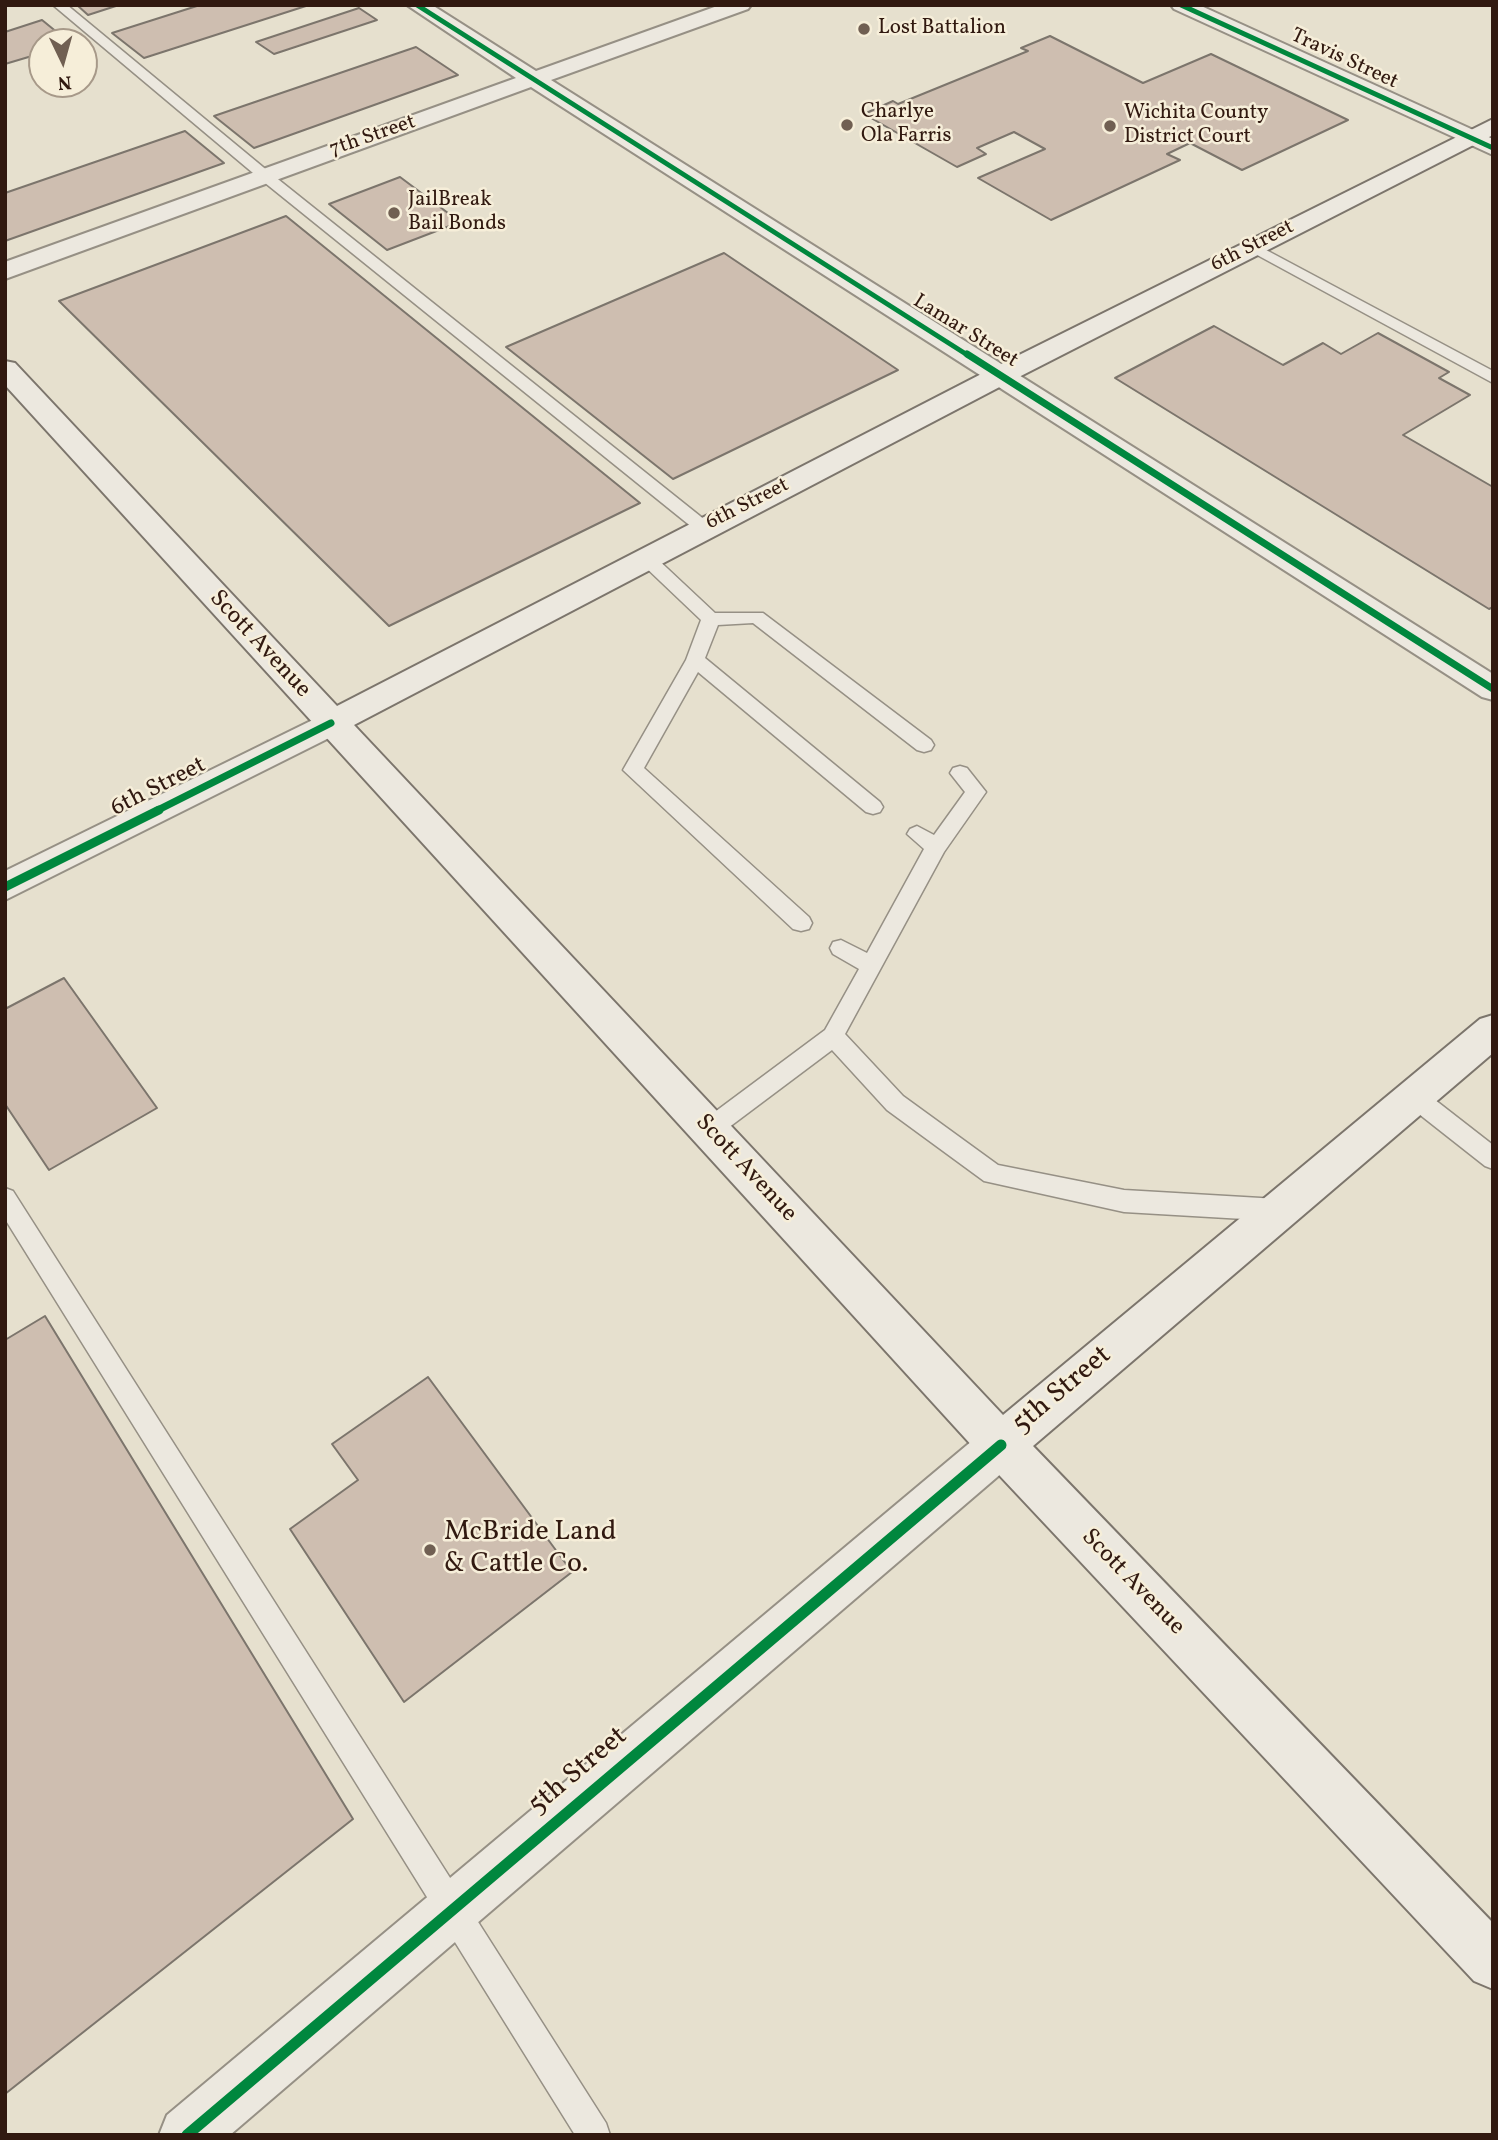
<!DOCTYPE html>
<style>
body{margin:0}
#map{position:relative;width:1498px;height:2140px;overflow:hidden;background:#e6e0ce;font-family:Vollkorn,serif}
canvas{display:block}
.frame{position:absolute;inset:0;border:7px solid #311910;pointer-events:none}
.north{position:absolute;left:28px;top:28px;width:70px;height:70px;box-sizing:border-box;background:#f6eed9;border:2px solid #a79989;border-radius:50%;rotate:175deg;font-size:19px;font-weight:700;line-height:28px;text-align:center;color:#311910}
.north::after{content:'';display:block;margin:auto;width:24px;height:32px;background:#705f52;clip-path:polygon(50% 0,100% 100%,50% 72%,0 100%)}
</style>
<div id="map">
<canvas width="1498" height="2140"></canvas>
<div class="frame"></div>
<div class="north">N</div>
</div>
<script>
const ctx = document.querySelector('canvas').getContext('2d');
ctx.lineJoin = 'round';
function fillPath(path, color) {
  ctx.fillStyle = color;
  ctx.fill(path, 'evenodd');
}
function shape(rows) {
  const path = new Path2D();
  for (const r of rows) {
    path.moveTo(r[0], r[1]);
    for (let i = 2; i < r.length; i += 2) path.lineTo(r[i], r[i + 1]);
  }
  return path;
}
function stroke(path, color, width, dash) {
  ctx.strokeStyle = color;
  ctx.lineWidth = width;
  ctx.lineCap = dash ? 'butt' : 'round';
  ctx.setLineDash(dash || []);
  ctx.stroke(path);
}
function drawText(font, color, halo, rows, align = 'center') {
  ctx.font = font + ' Vollkorn,serif';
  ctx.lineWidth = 5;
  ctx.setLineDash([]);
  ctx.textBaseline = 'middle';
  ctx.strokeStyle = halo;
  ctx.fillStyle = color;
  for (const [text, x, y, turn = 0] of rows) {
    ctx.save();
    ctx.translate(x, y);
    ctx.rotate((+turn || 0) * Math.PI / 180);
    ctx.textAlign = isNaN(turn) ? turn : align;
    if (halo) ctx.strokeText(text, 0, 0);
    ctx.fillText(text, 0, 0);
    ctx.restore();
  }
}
const building = shape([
 [77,5,119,5,88,15,77,5],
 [200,5,309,5,144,58,112,33,200,5],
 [359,8,377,20,274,54,256,42,359,8],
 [42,20,69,42,42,42,42,53,5,64,5,32,42,20],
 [1050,36,1143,83,1211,54,1348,120,1242,170,1190,143,1167,154,1180,160,1051,220,978,178,1045,149,1014,132,977,148,986,154,957,167,864,114,893,101,898,104,1028,51,1021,48,1050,36],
 [416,47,458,75,254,148,214,116,416,47],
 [185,131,224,163,5,241,5,193,185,131],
 [400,177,460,222,387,250,329,204,400,177],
 [286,216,640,503,389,626,59,301,286,216],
 [724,253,898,370,673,479,506,347,724,253],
 [1214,326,1283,365,1323,343,1341,354,1378,333,1449,372,1439,378,1470,395,1403,435,1493,487,1493,607,1489,609,1115,378,1214,326],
 [64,978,157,1108,49,1170,5,1104,5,1009,64,978],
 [45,1316,353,1819,5,2094,5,1340,45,1316],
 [428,1377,572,1572,404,1702,290,1529,358,1480,332,1444,428,1377]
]);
const service = shape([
 [53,5,67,5,269,172,710,524,713,528,710,532,698,532,259,178,53,5],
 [1253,243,1493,371,1493,383,1248,250,1246,247,1253,243],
 [646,552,652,554,715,613,763,613,931,740,934,745,931,750,924,752,917,750,753,623,718,625,705,658,880,802,883,807,880,812,873,814,866,812,698,672,644,768,809,917,812,923,809,929,801,931,793,929,623,770,686,660,701,620,640,562,637,558,640,554,646,552],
 [960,766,967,768,986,792,944,852,845,1034,903,1096,998,1165,1124,1190,1278,1199,1287,1203,1290,1210,1287,1217,1278,1221,1124,1212,984,1181,887,1110,832,1050,716,1137,708,1140,700,1137,696,1130,700,1123,825,1030,859,969,833,954,830,948,833,942,841,940,867,953,924,849,907,834,910,829,917,826,934,835,965,792,950,773,953,768,960,766],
 [1413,1086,1421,1089,1493,1145,1493,1169,1485,1166,1405,1103,1401,1096,1405,1089,1413,1086],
 [5,1188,13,1191,606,2123,610,2135,575,2135,5,1219,5,1188]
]);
const minor = shape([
 [407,5,432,5,536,71,720,5,751,5,748,9,551,80,1493,674,1493,700,1482,697,531,87,5,279,5,262,516,78,407,5],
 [1171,5,1199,5,1493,139,1493,155,1174,9,1171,5],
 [331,711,343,715,347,723,343,731,5,900,5,871,331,711],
 [1001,1424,1017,1430,1023,1445,1017,1460,230,2135,159,2135,167,2115,985,1430,1001,1424]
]);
const secondary = shape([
 [1493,119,1493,135,1011,381,354,725,1003,1415,1480,1019,1493,1015,1493,1053,1033,1446,1493,1923,1493,1989,1474,1981,985,1460,5,385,5,361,15,363,337,706,991,369,1493,119]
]);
const cyclewayFar3 = shape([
 [417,5,969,356],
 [1181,5,1493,148]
]);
const cyclewayFar2 = shape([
 [967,354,1493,689],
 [156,811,331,723]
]);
const cyclewayFar1 = shape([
 [5,887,159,810]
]);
const cycleway = shape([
 [187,2135,1001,1445]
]);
const markers = [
 [864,29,7,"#705f52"],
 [847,125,7,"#705f52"],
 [1110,126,7,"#705f52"],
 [394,213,7,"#705f52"],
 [430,1550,7,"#705f52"]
];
const farPoinames = [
 ["Lost Battalion",878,29],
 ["Charlye",861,113],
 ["Ola Farris",861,137],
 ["Wichita County",1124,114],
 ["District Court",1124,138],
 ["JailBreak",408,201],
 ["Bail Bonds",408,225]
];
const farStreetnames = [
 ["Travis Street",1344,60,25],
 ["7th Street",373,137,-19],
 ["6th Street",1253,247,-27],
 ["Lamar Street",965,332,32],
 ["6th Street",748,505,-27]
];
const streetNames = [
 ["Scott Avenue",259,645,47],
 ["6th Street",159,788,-27],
 ["Scott Avenue",745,1169,47],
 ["Scott Avenue",1132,1583,46]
];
const nearStreetnames = [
 ["5th Street",1063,1391,-40],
 ["5th Street",579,1772,-40]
];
const nearPoinames = [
 ["McBride Land",444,1534],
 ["& Cattle Co.",444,1566]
];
fillPath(building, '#cebeb0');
stroke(building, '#7c756c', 2);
stroke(service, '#969085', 3);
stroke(minor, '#969085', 4);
stroke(secondary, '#7c756c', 4);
fillPath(service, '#ece8df');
fillPath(minor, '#ece8df');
fillPath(secondary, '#ece8df');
stroke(cyclewayFar3, '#00873e', 5);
stroke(cyclewayFar2, '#00873e', 7);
stroke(cyclewayFar1, '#00873e', 9);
stroke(cycleway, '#00873e', 11);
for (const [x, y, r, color] of markers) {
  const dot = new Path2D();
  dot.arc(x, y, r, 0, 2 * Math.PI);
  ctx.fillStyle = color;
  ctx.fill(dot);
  stroke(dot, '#f6eed9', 2.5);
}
drawText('21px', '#311910', '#f6eed9', farPoinames, 'left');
drawText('21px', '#311910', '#f6eed9', farStreetnames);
drawText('24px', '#311910', '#f6eed9', streetNames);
drawText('28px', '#311910', '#f6eed9', nearStreetnames);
drawText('28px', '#311910', '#f6eed9', nearPoinames, 'left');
</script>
